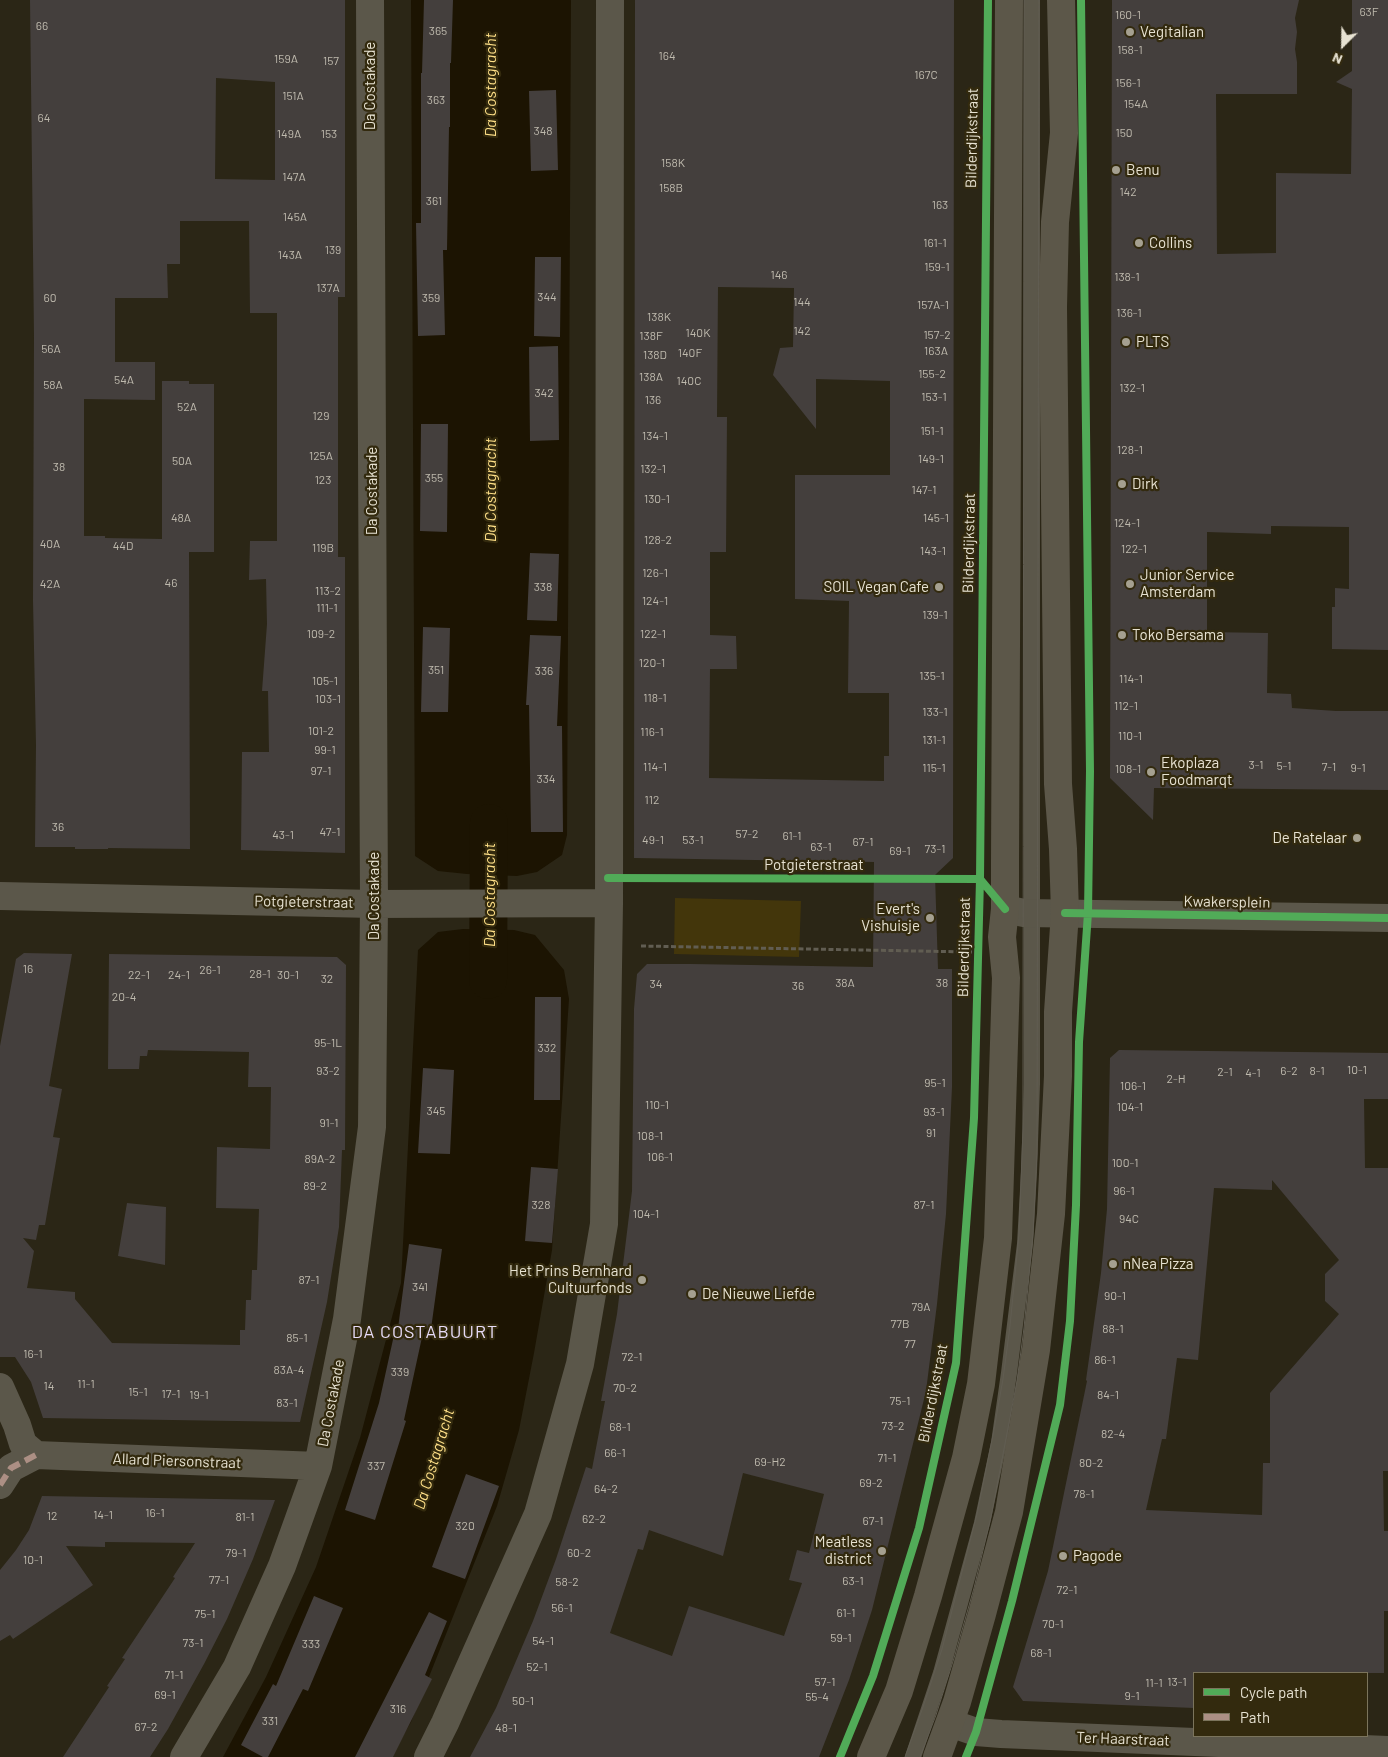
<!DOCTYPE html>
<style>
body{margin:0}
#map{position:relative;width:1388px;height:1757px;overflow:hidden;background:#2b2616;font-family:Barlow,sans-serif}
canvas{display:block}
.legend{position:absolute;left:1193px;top:1672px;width:175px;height:65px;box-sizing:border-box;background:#332a0e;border:1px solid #7b745c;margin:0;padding:6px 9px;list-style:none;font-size:15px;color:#e7e2d2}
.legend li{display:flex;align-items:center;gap:10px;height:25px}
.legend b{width:25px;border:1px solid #7b745c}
.north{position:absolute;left:1318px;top:20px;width:50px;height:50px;-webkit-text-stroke:4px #332a0e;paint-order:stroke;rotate:203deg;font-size:14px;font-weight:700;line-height:20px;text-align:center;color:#e7e2d2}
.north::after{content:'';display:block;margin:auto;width:18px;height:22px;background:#e7e2d2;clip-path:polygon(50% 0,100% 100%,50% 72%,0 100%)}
</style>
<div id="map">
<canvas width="1388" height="1757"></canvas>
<ul class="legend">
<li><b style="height:6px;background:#51ab58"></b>Cycle path</li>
<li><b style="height:6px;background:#ac8f84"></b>Path</li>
</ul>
<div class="north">N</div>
</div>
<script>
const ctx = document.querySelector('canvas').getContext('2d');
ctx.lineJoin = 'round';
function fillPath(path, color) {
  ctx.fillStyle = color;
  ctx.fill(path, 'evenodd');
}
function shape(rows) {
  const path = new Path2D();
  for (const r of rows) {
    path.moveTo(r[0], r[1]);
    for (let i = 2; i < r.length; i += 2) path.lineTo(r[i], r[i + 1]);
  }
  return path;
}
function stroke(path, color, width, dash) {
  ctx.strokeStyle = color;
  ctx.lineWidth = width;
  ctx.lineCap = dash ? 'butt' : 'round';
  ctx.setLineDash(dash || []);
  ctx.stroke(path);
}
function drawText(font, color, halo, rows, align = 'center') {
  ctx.font = font + ' Barlow,sans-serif';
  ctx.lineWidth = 4.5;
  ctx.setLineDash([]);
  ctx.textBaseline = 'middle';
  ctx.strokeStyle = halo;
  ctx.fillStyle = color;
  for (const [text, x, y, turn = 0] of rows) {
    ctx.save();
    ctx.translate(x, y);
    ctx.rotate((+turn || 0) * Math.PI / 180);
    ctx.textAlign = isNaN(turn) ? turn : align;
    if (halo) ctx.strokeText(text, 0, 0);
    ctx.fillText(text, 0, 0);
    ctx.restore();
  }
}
const green = shape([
 [675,898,801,901,799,957,674,954]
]);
const water = shape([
 [411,0,571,0,567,835,562,855,537,872,517,876,467,874,438,871,415,856],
 [463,929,514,930,535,935,564,970,569,999,552,1250,534,1353,519,1430,497,1506,411,1722,391,1757,223,1757,266,1677,316,1567,360,1438,401,1283,418,950,438,932]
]);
const canal = shape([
 [488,980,489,823]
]);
const building = shape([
 [30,0,345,0,345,297,338,297,338,557,345,557,345,853,241,850,242,752,269,752,268,691,262,691,267,624,266,579,249,580,250,541,277,541,277,313,250,313,249,221,180,221,180,264,167,264,168,298,115,298,115,362,155,362,155,400,84,399,84,536,105,536,105,538,162,539,162,381,189,381,189,384,214,384,214,552,189,552,190,849,108,848,108,849,75,849,75,847,35,847,36,745,33,600,34,336],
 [216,78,275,82,275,180,215,179],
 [424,0,453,0,451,63,450,63,450,127,449,127,447,250,443,250,445,335,418,336,416,223,421,223,421,73,422,73],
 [635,0,954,0,953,858,935,875,938,969,952,969,952,1087,946,1214,937,1304,926,1391,872,1610,849,1680,819,1757,470,1757,496,1708,533,1621,556,1559,586,1467,592,1469,605,1401,601,1401,617,1314,632,1191,634,1009,637,974,647,964,691,964,873,967,874,862,634,858],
 [718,287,794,288,793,347,780,348,773,375,816,429,816,379,890,381,890,475,795,475,795,599,849,601,848,693,889,693,889,756,884,756,884,781,709,778,710,669,737,669,736,636,710,635,710,552,726,552,727,417,717,417],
 [743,1473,824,1494,809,1553,797,1550,789,1580,802,1583,784,1636,689,1606,672,1656,610,1633,638,1549,643,1550,649,1530,723,1556],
 [1112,0,1299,0,1295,18,1297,32,1295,49,1297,62,1297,94,1216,94,1217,254,1276,253,1276,173,1351,174,1352,89,1336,82,1352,71,1352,0,1388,0,1388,650,1332,649,1332,607,1335,607,1335,588,1349,589,1349,527,1271,526,1271,534,1207,532,1207,632,1268,633,1267,693,1291,694,1292,708,1336,711,1388,711,1388,790,1154,788,1153,820,1110,778],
 [556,90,558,170,531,171,529,91],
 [535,257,561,257,560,337,534,336],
 [558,346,559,440,530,441,529,347],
 [421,424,448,424,447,532,420,531],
 [530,553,559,554,557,621,527,620],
 [423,627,450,628,448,712,421,712],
 [530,635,561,636,557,726,562,726,563,832,531,832,529,705,526,705],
 [24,953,72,954,49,1086,62,1089,53,1137,60,1138,45,1225,39,1225,36,1240,23,1238,34,1251,27,1288,75,1292,75,1299,112,1343,240,1345,240,1330,245,1330,246,1300,251,1300,252,1270,257,1270,259,1209,216,1208,217,1147,270,1149,271,1087,248,1087,249,1052,148,1050,147,1056,140,1056,139,1069,108,1069,109,954,337,957,346,965,345,1150,342,1150,339,1227,327,1302,300,1422,43,1418,31,1382,15,1357,0,1357,0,1046,16,959],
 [535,997,561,997,560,1100,534,1100],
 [1119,1050,1388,1053,1388,1099,1364,1099,1365,1168,1388,1168,1388,1471,1383,1471,1384,1531,1388,1531,1388,1611,1384,1611,1384,1673,1194,1673,1194,1708,1023,1701,1013,1687,1048,1571,1087,1381,1086,1380,1101,1273,1107,1209,1110,1058],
 [1272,1180,1339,1260,1325,1274,1325,1301,1339,1314,1270,1393,1270,1463,1263,1463,1262,1515,1146,1510,1162,1439,1166,1439,1177,1358,1198,1360,1214,1188,1272,1190],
 [423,1068,454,1070,450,1154,418,1153],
 [531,1167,558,1169,552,1243,525,1241],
 [127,1203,166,1207,165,1265,118,1256],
 [409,1244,442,1249,431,1329,424,1328,404,1420,406,1421,375,1520,345,1510,379,1403,394,1335,397,1336],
 [466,1474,499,1486,465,1579,432,1567],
 [42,1496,275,1500,253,1559,227,1619,204,1664,168,1729,150,1757,63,1757,109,1687,107,1686,125,1659,122,1658,175,1578,173,1577,195,1543,105,1542,105,1547,66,1546,93,1585,13,1639,10,1635,0,1641,0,1570,16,1550,29,1530],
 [314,1596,343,1608,308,1691,303,1689,268,1757,263,1757,241,1745,273,1684,276,1686],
 [429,1612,447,1621,425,1675,432,1679,393,1757,355,1757]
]);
const path = shape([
 [641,946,972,952]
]);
const lane = shape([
 [913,1757,941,1673,982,1523,999,1443,1009,1373,1025,1244,1029,1172,1032,1084,1032,0]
]);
const street = shape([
 [0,896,374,904,609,903],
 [1005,909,1024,913,1388,918],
 [0,1387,17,1425,23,1444,36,1455],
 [0,1485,11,1468,36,1455,318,1466],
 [950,1723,976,1732,1001,1734,1388,1750],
 [184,1757,237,1667,282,1566,318,1466,347,1319,372,1127,374,904,370,0],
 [428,1757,445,1723,538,1514,580,1364,604,1224,609,903,610,0]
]);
const secondary = shape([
 [871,1757,899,1691,928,1596,966,1458,981,1384,998,1238,1006,978,1002,937,1005,909,1005,860,1009,0],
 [937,1757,957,1702,982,1614,1009,1512,1036,1350,1051,1214,1058,1076,1058,1012,1065,913,1063,849,1058,784,1053,307,1055,222,1064,133,1061,0]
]);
const tram = shape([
 [905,1757,923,1707,942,1649,977,1514,993,1435,1003,1379,1010,1326,1019,1234,1023,1129,1024,0],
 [920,1757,936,1715,955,1655,974,1588,991,1517,1017,1381,1024,1328,1033,1234,1037,1153,1039,0]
]);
const quiet = shape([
 [0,1485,11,1468,36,1455]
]);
const cycleway = shape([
 [608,878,980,879,1005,909],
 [1065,913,1388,918],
 [840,1757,873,1676,919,1528,956,1363,974,1118,980,879,988,0],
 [966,1757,976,1732,1012,1601,1060,1405,1070,1321,1076,1205,1079,1042,1088,913,1090,771,1081,0]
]);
const markers = [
 [1130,32,5,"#a5a090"],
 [1116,170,5,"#a5a090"],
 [1139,243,5,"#a5a090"],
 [1126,342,5,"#a5a090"],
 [1122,484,5,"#a5a090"],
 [1130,584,5,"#a5a090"],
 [939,587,5,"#a5a090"],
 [1122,635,5,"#a5a090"],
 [1151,772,5,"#a5a090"],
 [1357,838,5,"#a5a090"],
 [930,918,5,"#a5a090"],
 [1113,1264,5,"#a5a090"],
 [642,1280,5,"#a5a090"],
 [692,1294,5,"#a5a090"],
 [882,1551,5,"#a5a090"],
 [1063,1556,5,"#a5a090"]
];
const numberNames = [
 ["63F",1369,12],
 ["160-1",1128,15],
 ["66",42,26],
 ["365",438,31],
 ["158-1",1130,50],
 ["164",667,56],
 ["159A",286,59],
 ["157",331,61],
 ["167C",926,75],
 ["156-1",1128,83],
 ["151A",293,96],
 ["363",436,100],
 ["154A",1136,104],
 ["64",44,118],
 ["348",543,131],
 ["150",1124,133],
 ["149A",289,134],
 ["153",329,134],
 ["158K",673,163],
 ["147A",294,177],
 ["158B",671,188],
 ["142",1128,192],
 ["361",434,201],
 ["163",940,205],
 ["145A",295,217],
 ["161-1",935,243],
 ["139",333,250],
 ["143A",290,255],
 ["159-1",937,267],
 ["146",779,275],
 ["138-1",1127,277],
 ["137A",328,288],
 ["344",547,297],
 ["60",50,298],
 ["359",431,298],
 ["144",802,302],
 ["157A-1",933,305],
 ["136-1",1129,313],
 ["138K",659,317],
 ["142",802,331],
 ["140K",698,333],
 ["157-2",937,335],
 ["138F",651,336],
 ["56A",51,349],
 ["163A",936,351],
 ["140F",690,353],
 ["138D",655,355],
 ["155-2",932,374],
 ["138A",651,377],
 ["54A",124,380],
 ["140C",689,381],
 ["58A",53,385],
 ["132-1",1132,388],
 ["342",544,393],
 ["153-1",934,397],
 ["136",653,400],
 ["52A",187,407],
 ["129",321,416],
 ["151-1",932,431],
 ["134-1",655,436],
 ["128-1",1130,450],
 ["125A",321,456],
 ["149-1",931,459],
 ["50A",182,461],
 ["38",59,467],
 ["132-1",653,469],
 ["355",434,478],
 ["123",323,480],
 ["147-1",924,490],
 ["130-1",657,499],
 ["48A",181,518],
 ["145-1",936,518],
 ["124-1",1127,523],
 ["128-2",658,540],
 ["40A",50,544],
 ["44D",123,546],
 ["119B",323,548],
 ["122-1",1134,549],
 ["143-1",933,551],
 ["126-1",655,573],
 ["46",171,583],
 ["42A",50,584],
 ["338",543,587],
 ["113-2",328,591],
 ["124-1",655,601],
 ["111-1",327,608],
 ["139-1",935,615],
 ["109-2",321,634],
 ["122-1",653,634],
 ["120-1",652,663],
 ["351",436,670],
 ["336",544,671],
 ["135-1",932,676],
 ["114-1",1131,679],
 ["105-1",325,681],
 ["118-1",655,698],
 ["103-1",328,699],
 ["112-1",1126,706],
 ["133-1",935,712],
 ["101-2",321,731],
 ["116-1",652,732],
 ["110-1",1130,736],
 ["131-1",934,740],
 ["99-1",325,750],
 ["3-1",1256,765],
 ["5-1",1284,766],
 ["114-1",655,767],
 ["7-1",1329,767],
 ["115-1",934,768],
 ["9-1",1358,768],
 ["108-1",1128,769],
 ["97-1",321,771],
 ["334",546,779],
 ["112",652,800],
 ["36",58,827],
 ["47-1",330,832],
 ["57-2",747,834],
 ["43-1",283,835],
 ["61-1",792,836],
 ["49-1",653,840],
 ["53-1",693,840],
 ["67-1",863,842],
 ["63-1",821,847],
 ["73-1",935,849],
 ["69-1",900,851],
 ["16",28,969],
 ["26-1",210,970],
 ["28-1",260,974],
 ["22-1",139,975],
 ["24-1",179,975],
 ["30-1",288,975],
 ["32",327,979],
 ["38A",845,983],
 ["38",942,983],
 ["34",656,984],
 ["36",798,986],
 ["20-4",124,997],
 ["95-1L",328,1043],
 ["332",547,1048],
 ["10-1",1357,1070],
 ["93-2",328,1071],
 ["6-2",1289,1071],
 ["8-1",1317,1071],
 ["2-1",1225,1072],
 ["4-1",1253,1073],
 ["2-H",1176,1079],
 ["95-1",935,1083],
 ["106-1",1133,1086],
 ["110-1",657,1105],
 ["104-1",1130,1107],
 ["345",436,1111],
 ["93-1",934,1112],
 ["91-1",329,1123],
 ["91",931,1133],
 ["108-1",650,1136],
 ["106-1",660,1157],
 ["89A-2",320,1159],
 ["100-1",1125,1163],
 ["89-2",315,1186],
 ["96-1",1124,1191],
 ["328",541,1205],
 ["87-1",924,1205],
 ["104-1",646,1214],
 ["94C",1129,1219],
 ["87-1",309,1280],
 ["341",420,1287],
 ["90-1",1115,1296],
 ["79A",921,1307],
 ["77B",900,1324],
 ["88-1",1113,1329],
 ["85-1",297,1338],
 ["77",910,1344],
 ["16-1",33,1354],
 ["72-1",632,1357],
 ["86-1",1105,1360],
 ["83A-4",289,1370],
 ["339",400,1372],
 ["11-1",86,1384],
 ["14",49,1386],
 ["70-2",625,1388],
 ["15-1",138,1392],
 ["17-1",171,1394],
 ["19-1",199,1395],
 ["84-1",1108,1395],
 ["75-1",900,1401],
 ["83-1",287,1403],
 ["73-2",893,1426],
 ["68-1",620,1427],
 ["82-4",1113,1434],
 ["66-1",615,1453],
 ["71-1",887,1458],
 ["69-H2",770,1462],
 ["80-2",1091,1463],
 ["337",376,1466],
 ["69-2",871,1483],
 ["64-2",606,1489],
 ["78-1",1084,1494],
 ["16-1",155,1513],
 ["14-1",103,1515],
 ["12",52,1516],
 ["81-1",245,1517],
 ["62-2",594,1519],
 ["67-1",873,1521],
 ["320",465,1526],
 ["79-1",236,1553],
 ["60-2",579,1553],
 ["10-1",33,1560],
 ["77-1",219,1580],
 ["63-1",853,1581],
 ["58-2",567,1582],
 ["72-1",1067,1590],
 ["56-1",562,1608],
 ["61-1",846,1613],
 ["75-1",205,1614],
 ["70-1",1053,1624],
 ["59-1",841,1638],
 ["54-1",543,1641],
 ["73-1",193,1643],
 ["333",311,1644],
 ["68-1",1041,1653],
 ["52-1",537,1667],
 ["71-1",174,1675],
 ["57-1",825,1682],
 ["13-1",1177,1682],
 ["11-1",1154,1683],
 ["69-1",165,1695],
 ["9-1",1132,1696],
 ["55-4",817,1697],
 ["50-1",523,1701],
 ["316",398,1709],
 ["331",270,1721],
 ["67-2",146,1727],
 ["48-1",506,1728]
];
const poiNames = [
 ["Vegitalian",1140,32],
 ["Benu",1126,170],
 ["Collins",1149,243],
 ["PLTS",1136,342],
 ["Dirk",1132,484],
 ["Junior Service",1140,575],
 ["Amsterdam",1140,592],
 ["SOIL Vegan Cafe",929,587,"right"],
 ["Toko Bersama",1132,635],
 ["Ekoplaza",1161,763],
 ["Foodmarqt",1161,780],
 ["De Ratelaar",1347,838,"right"],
 ["Evert's",920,909,"right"],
 ["Vishuisje",920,926,"right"],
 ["nNea Pizza",1123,1264],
 ["Het Prins Bernhard",632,1271,"right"],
 ["Cultuurfonds",632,1288,"right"],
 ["De Nieuwe Liefde",702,1294],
 ["Meatless",872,1542,"right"],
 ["district",872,1559,"right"],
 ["Pagode",1073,1556]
];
const streetNames = [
 ["Da Costakade",370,86,-90],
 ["Bilderdijkstraat",972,138,-89],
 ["Da Costakade",372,491,-90],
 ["Bilderdijkstraat",969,543,-89],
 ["Potgieterstraat",814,865],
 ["Da Costakade",374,896,-90],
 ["Potgieterstraat",304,902,1],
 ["Kwakersplein",1227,902,1],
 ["Bilderdijkstraat",964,947,-89],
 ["Bilderdijkstraat",933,1393,-79],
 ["Da Costakade",331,1403,-79],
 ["Allard Piersonstraat",177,1461,2],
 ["Ter Haarstraat",1123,1739,2]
];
const waterNames = [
 ["Da Costagracht",491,85,-90],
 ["Da Costagracht",491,490,-90],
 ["Da Costagracht",490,895,-90],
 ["Da Costagracht",434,1459,-73]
];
const quarterNames = [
 ["DA COSTABUURT",425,1332]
];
fillPath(green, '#43360b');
fillPath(water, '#1c1402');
stroke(canal, '#1c1402', 38);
fillPath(building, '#443f3d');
stroke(path, '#615d52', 3, [5, 2.5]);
stroke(lane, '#5b574a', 16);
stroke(street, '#5b574a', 28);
stroke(secondary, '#5c5749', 28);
stroke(tram, '#615d52', 1);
stroke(quiet, '#ac8f84', 6, [12, 6]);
stroke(cycleway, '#51ab58', 8);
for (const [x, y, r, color] of markers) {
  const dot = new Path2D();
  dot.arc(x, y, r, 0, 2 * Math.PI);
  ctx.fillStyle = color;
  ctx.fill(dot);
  stroke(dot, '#332a0e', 2);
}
drawText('12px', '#beb9ad', null, numberNames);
drawText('15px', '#e7e2d2', '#332a0e', poiNames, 'left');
drawText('15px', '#e7e2d2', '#332a0e', streetNames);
drawText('italic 16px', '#fedf87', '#332a0e', waterNames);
ctx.letterSpacing = '1px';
drawText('18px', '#e8dcf8', '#332a0e', quarterNames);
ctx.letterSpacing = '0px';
</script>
